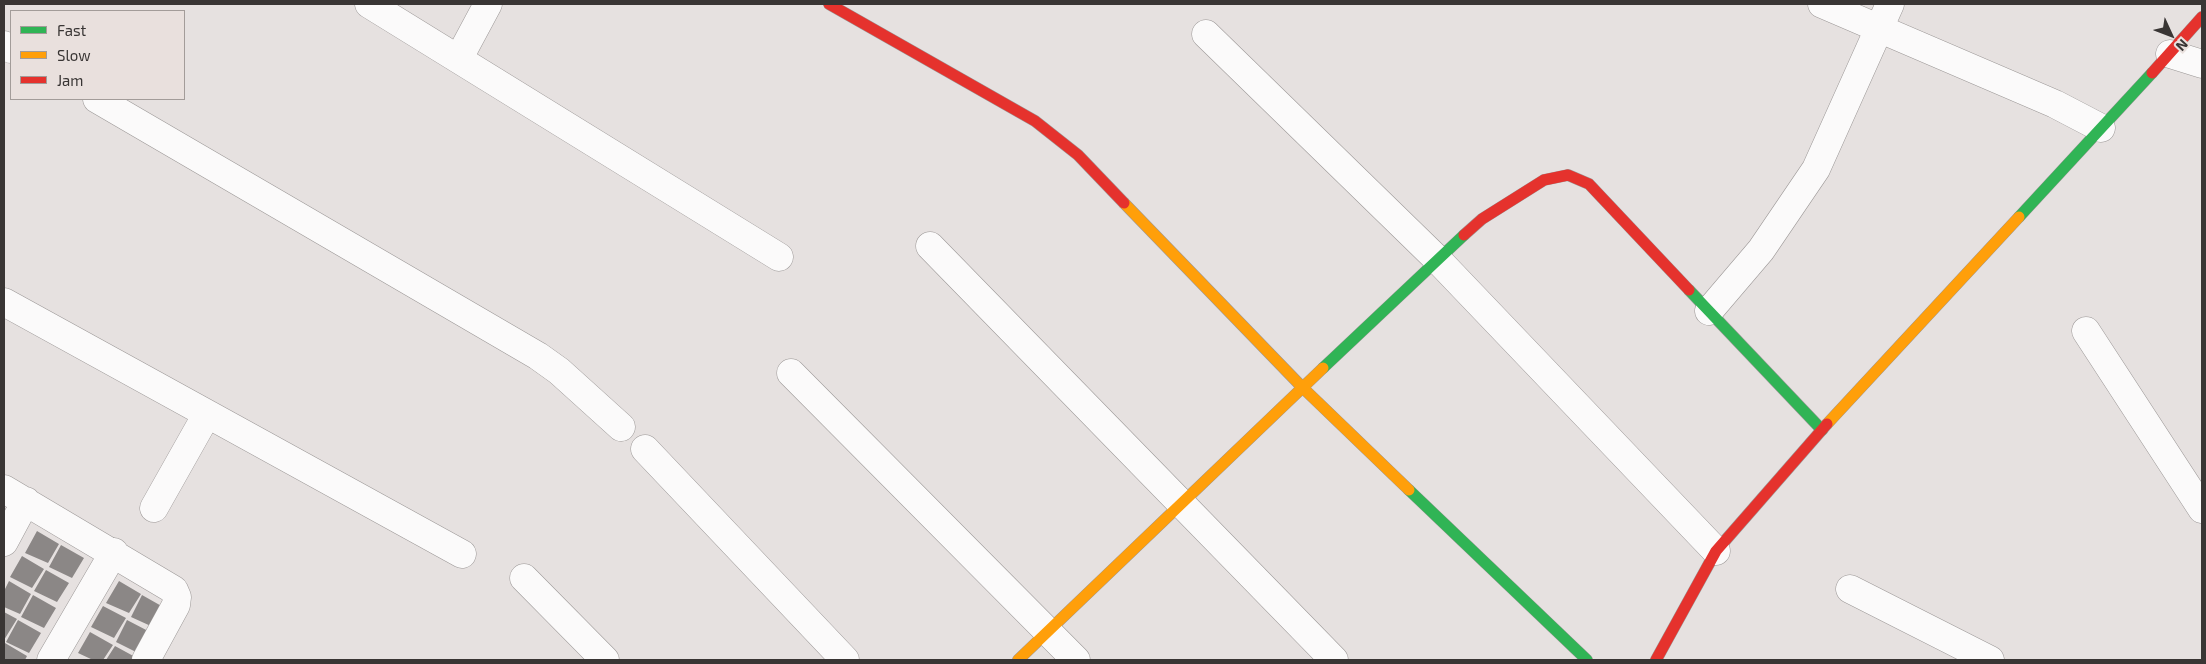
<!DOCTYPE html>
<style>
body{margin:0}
#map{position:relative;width:2206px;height:664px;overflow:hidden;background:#e6e1e0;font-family:"Exo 2",sans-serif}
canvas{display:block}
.frame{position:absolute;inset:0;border:5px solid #393534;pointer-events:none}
.legend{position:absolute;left:10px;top:10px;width:175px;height:90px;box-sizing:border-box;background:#e9e0dd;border:1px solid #a39c99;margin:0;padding:6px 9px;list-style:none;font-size:15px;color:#393534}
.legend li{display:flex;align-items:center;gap:10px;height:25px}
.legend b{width:25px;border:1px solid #a39c99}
.north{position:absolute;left:2146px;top:10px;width:50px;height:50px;-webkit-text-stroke:4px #e9e0dd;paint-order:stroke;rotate:133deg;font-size:14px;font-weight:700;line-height:20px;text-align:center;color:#393534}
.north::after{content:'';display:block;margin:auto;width:18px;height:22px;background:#393534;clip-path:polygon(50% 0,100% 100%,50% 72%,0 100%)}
</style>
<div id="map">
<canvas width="2206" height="664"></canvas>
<div class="frame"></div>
<ul class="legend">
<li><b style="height:6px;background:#30b455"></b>Fast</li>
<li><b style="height:6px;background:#ff9f0a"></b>Slow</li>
<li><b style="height:6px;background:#e5322d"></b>Jam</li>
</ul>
<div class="north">N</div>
</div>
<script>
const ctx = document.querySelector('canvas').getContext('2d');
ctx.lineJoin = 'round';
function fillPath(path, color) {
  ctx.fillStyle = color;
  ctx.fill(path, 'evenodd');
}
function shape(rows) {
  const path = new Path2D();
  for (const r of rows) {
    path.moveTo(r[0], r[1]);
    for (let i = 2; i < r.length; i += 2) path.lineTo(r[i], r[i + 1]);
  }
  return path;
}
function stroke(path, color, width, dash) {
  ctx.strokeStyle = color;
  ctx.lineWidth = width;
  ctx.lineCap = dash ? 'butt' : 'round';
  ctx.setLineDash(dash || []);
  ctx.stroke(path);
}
const building = shape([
 [37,531,59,544,48,563,25,553],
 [61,545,84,558,72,578,49,567],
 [22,556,44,569,32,588,10,577],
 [46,570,69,583,57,602,34,591],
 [9,581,31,594,20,614,4,607,4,591],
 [119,581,141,594,129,613,106,603],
 [33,595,56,608,44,628,21,617],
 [142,595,165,608,153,627,131,617],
 [103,606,126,618,114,638,91,627],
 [4,612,17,619,4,640],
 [18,620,41,633,29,653,6,642],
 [127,620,150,632,138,653,116,642],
 [90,632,113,645,103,660,93,660,78,653],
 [5,643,27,656,25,660,4,660],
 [115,646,137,658,135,660,106,660]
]);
const street = shape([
 [369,4,779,257],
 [1822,4,2055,104,2101,128],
 [1206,34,1437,259,1716,551],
 [4,45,11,49],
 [2170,54,2202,64],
 [459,58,488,4],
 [97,99,538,356,559,371,621,427],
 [930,246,1334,660],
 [4,302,462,554],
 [1709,311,1761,250,1816,169,1890,4],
 [2086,331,2202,509],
 [791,373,1076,660],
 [645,449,845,660],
 [4,489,174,590,177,597,176,605,146,660],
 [154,508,207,414],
 [4,542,26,501],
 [524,578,605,660],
 [1850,589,1990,660],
 [51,660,114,552]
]);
const fast = shape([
 [2019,217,2152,73],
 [1689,290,1822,430],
 [1323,368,1464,235],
 [1409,490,1587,660]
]);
const slow = shape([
 [1124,203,1302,387,1409,490],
 [1827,424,2019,217],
 [1018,660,1323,368]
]);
const jam = shape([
 [829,4,1035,121,1078,155,1124,203],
 [2152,73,2202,17],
 [1464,235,1482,219,1544,180,1568,175,1589,184,1689,290],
 [1656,660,1716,551,1827,424]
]);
fillPath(building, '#8b8786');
stroke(street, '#9b9796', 29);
stroke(fast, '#9b9796', 12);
stroke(slow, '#9b9796', 12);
stroke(jam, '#9b9796', 12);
stroke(street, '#fbfafa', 28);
stroke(fast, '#30b455', 11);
stroke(slow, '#ff9f0a', 11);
stroke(jam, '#e5322d', 11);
</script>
